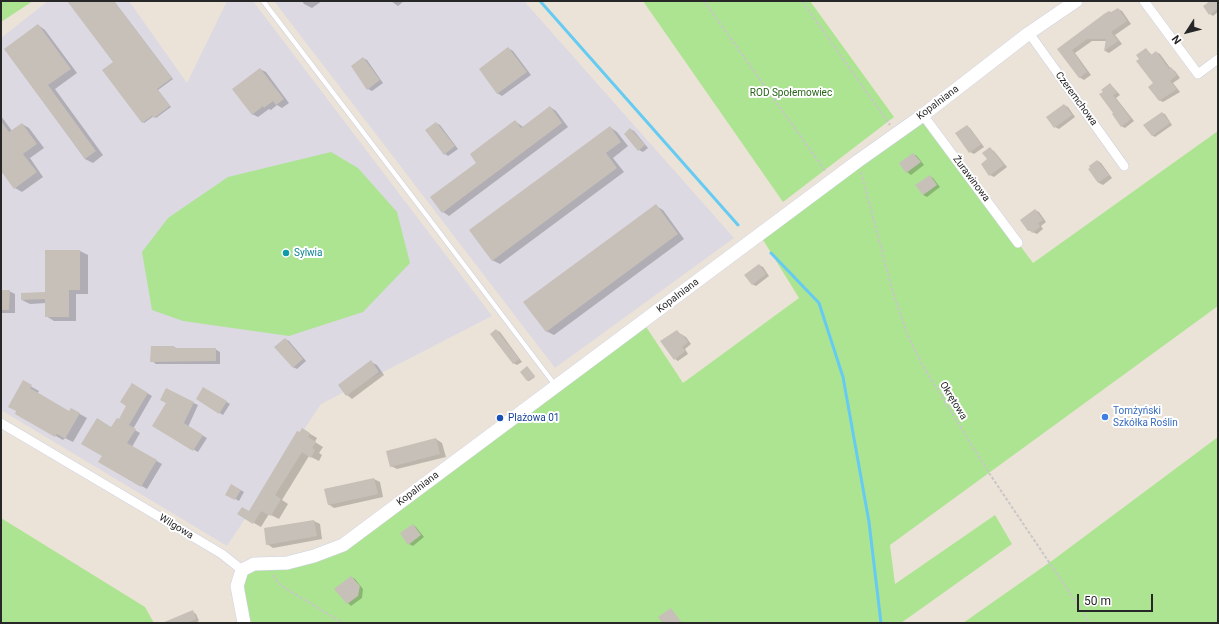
<!DOCTYPE html>
<meta charset="utf-8">
<style>
body{margin:0}
#map{position:relative;width:1219px;height:624px;overflow:hidden;background:#ebe3d8;font-family:Roboto,sans-serif}
canvas{display:block}
.frame{position:absolute;inset:0;border:2px solid #272727;pointer-events:none}
.north{position:absolute;left:1167px;top:12px;width:40px;height:40px;-webkit-text-stroke:3px #fff;paint-order:stroke;rotate:234deg;font-size:11px;font-weight:700;line-height:16px;text-align:center;color:#272727}
.north::after{content:'';display:block;margin:auto;width:14px;height:18px;background:#272727;clip-path:polygon(50% 0,100% 100%,50% 72%,0 100%)}
.scale{position:absolute;left:1077px;top:594px;width:76px;height:18px;box-sizing:border-box;border:2px solid #272727;border-top:0;padding-left:5px;font-size:12px;line-height:14px;white-space:nowrap;color:#272727;-webkit-text-stroke:3px #fff;paint-order:stroke}
</style>
<div id="map">
<canvas width="1219" height="624"></canvas>
<div class="frame"></div>
<div class="north">N</div>
<div class="scale">50 m</div>
</div>
<script>
const ctx = document.querySelector('canvas').getContext('2d');
ctx.lineJoin = 'round';
function fillPath(path, color) {
  ctx.fillStyle = color;
  ctx.fill(path, 'evenodd');
}
function shape(rows) {
  const path = new Path2D();
  for (const r of rows) {
    path.moveTo(r[0], r[1]);
    for (let i = 2; i < r.length; i += 2) path.lineTo(r[i], r[i + 1]);
  }
  return path;
}
function stroke(path, color, width, dash) {
  ctx.strokeStyle = color;
  ctx.lineWidth = width;
  ctx.lineCap = dash ? 'butt' : 'round';
  ctx.setLineDash(dash || []);
  ctx.stroke(path);
}
function drawText(font, color, halo, rows, align = 'center') {
  ctx.font = font + ' Roboto,sans-serif';
  ctx.lineWidth = 4;
  ctx.setLineDash([]);
  ctx.textBaseline = 'middle';
  ctx.strokeStyle = halo;
  ctx.fillStyle = color;
  for (const [text, x, y, turn = 0] of rows) {
    ctx.save();
    ctx.translate(x, y);
    ctx.rotate((+turn || 0) * Math.PI / 180);
    ctx.textAlign = isNaN(turn) ? turn : align;
    if (halo) ctx.strokeText(text, 0, 0);
    ctx.fillText(text, 0, 0);
    ctx.restore();
  }
}
const industrial = shape([
 [48,1,129,1,187,83,227,1,253,1,492,316,321,404,227,546,1,410,1,38],
 [274,1,524,1,734,238,555,368]
]);
const green = shape([
 [1,1,33,1,1,22],
 [643,1,810,1,894,117,783,202],
 [923,115,1033,263,1218,131,1218,306,890,545,895,584,995,515,1012,544,901,623,249,623,242,570,343,545,643,322,683,383,799,298,760,235],
 [331,152,358,168,397,212,410,263,363,312,289,336,183,321,152,310,142,252,168,218,228,177],
 [1218,437,1218,623,963,623,1053,560],
 [1,518,145,607,154,623,1,623]
]);
const shadow = shape([
 [71,1,114,1,173,79,158,90,171,107,156,118,154,116,144,123,143,122,114,62],
 [302,1,322,1,312,8,304,4],
 [391,1,404,1,398,6],
 [1212,1,1218,1,1218,12,1213,16,1210,14],
 [1118,9,1122,11,1131,24,1115,35,1122,44,1109,53,1105,51,1107,41,1092,41,1075,53,1091,75,1084,80,1079,77,1059,49],
 [38,25,45,30,77,73,55,89,103,155,93,163,85,159,5,49],
 [508,48,513,51,531,75,502,96,497,93],
 [1146,49,1152,55,1156,52,1160,54,1171,69,1175,71,1180,78,1173,83,1180,92,1163,102,1159,100,1154,83,1140,59],
 [363,58,367,60,383,83,372,91,368,89],
 [260,69,266,72,289,103,282,108,277,105,271,110,269,109,258,117,252,114],
 [1110,85,1113,87,1120,95,1116,98,1134,121,1125,128,1121,126,1104,92],
 [1064,105,1068,107,1075,117,1059,129,1055,127],
 [550,107,556,111,568,127,449,216,443,212,478,163,515,121,523,127],
 [1162,113,1165,114,1172,125,1155,137,1152,135],
 [1,116,12,131,22,124,29,128,44,148,30,158,43,177,22,192,15,188,4,174,1,172],
 [436,123,440,125,458,149,448,156,445,154],
 [967,126,970,128,984,147,974,154,970,152],
 [610,127,617,132,628,146,613,158,624,172,500,264,492,260],
 [630,129,634,131,648,148,643,152,639,150,625,134],
 [990,149,994,151,1007,167,994,177,990,175,988,160],
 [913,154,917,156,924,165,911,175,907,172,901,164],
 [1098,161,1101,163,1112,178,1103,185,1099,183,1089,169],
 [930,176,933,178,940,187,927,197,923,195],
 [656,206,663,210,684,239,554,335,546,331],
 [1035,210,1039,212,1046,222,1041,226,1043,229,1037,234,1028,230],
 [46,251,80,251,88,255,88,294,76,294,76,321,54,321,46,316,46,303,30,304,22,300,46,293],
 [759,265,763,267,769,276,756,286,752,284],
 [1,291,9,291,15,294,15,313,1,313],
 [496,330,500,332,522,362,517,365,513,363],
 [677,332,686,337,691,344,685,349,688,354,678,361,675,359],
 [285,339,289,341,306,361,297,369,293,367],
 [152,347,174,347,179,349,215,349,220,352,220,364,156,364,152,361],
 [371,362,377,365,384,375,352,399,347,395],
 [527,367,535,377,529,381,528,381],
 [23,382,39,391,37,394,70,412,71,409,87,418,73,442,65,438,63,440,16,413],
 [132,384,152,396,133,429,140,433,132,447,162,464,147,489,100,462,103,456,112,428,119,420,128,405],
 [203,388,230,404,223,415,197,399],
 [166,390,198,405,188,427,207,438,198,452,153,426,167,403],
 [302,429,317,438,315,442,323,447,319,453,322,455,319,461,309,456,282,500,288,504,279,519,269,514,261,527,254,523,250,513],
 [436,439,442,443,446,457,397,469,391,466],
 [374,479,380,482,383,497,334,508,328,504,325,489],
 [232,485,244,492,239,501,227,494],
 [314,521,320,524,322,539,273,548,267,544],
 [413,525,416,527,424,537,413,546,409,544],
 [351,577,355,579,363,589,362,598,351,606,348,603],
 [193,612,196,614,199,621,195,623,164,623]
]);
const stream = shape([
 [540,1,738,225],
 [771,253,819,303,843,377,869,522,881,623]
]);
const building = shape([
 [67,1,114,1,172,78,157,89,170,106,154,118,152,116,142,123,102,70,113,62],
 [1210,1,1218,1,1218,8,1209,15,1203,6],
 [1118,8,1127,21,1111,32,1118,41,1104,51,1106,39,1087,39,1072,50,1087,72,1079,78,1057,49,1104,14,1109,11,1111,12],
 [38,24,71,69,48,85,96,151,85,159,4,49],
 [508,47,527,72,497,94,479,69],
 [1146,48,1151,55,1156,51,1169,69,1171,67,1177,75,1170,81,1177,89,1159,101,1148,87,1153,83,1136,61,1139,59,1136,55],
 [363,57,380,80,367,90,351,66],
 [260,68,284,99,276,105,273,101,264,108,263,106,252,115,232,89],
 [1110,83,1117,93,1113,95,1131,119,1121,127,1112,114,1113,113,1099,94,1103,92,1101,90],
 [1064,104,1072,115,1054,128,1046,117],
 [550,106,562,123,442,213,430,197,476,163,470,154,515,120,521,128],
 [1162,112,1170,123,1152,136,1143,125],
 [1,121,9,132,22,123,37,144,23,154,37,172,14,189,1,171],
 [436,122,455,146,444,155,425,130],
 [967,125,981,144,969,153,955,133],
 [610,126,621,142,606,153,617,168,492,261,469,230],
 [630,128,645,145,638,151,624,134],
 [990,147,1004,165,989,176,981,164,987,159,982,153],
 [913,153,921,162,906,173,899,163],
 [1097,160,1109,175,1098,183,1088,169,1090,168,1089,166],
 [930,175,937,185,923,195,915,185],
 [656,204,678,234,546,332,523,302],
 [1035,209,1043,220,1038,223,1040,227,1032,233,1030,230,1028,231,1020,220],
 [45,250,80,250,80,290,69,290,69,317,45,317,45,299,21,300,21,293,45,292],
 [759,264,766,274,752,285,744,275],
 [1,290,10,290,9,310,1,310],
 [496,329,519,359,513,364,490,334],
 [677,330,681,335,682,334,688,342,682,347,685,351,674,360,660,341],
 [285,338,303,359,293,368,274,347],
 [151,346,174,346,174,348,216,348,216,361,150,362],
 [371,360,379,372,346,396,338,385],
 [527,366,535,376,527,381,520,372],
 [23,380,32,385,30,388,69,411,71,408,80,413,65,439,57,434,55,437,15,414,16,411,8,407],
 [132,383,148,393,129,425,136,429,127,443,157,460,141,487,98,462,102,456,81,444,97,418,111,427,117,418,119,419,126,406,120,402],
 [203,387,227,401,219,414,196,399],
 [166,388,194,402,184,423,203,435,193,451,152,426,166,403,160,400],
 [302,428,310,433,308,437,316,442,312,448,315,450,311,458,302,452,275,495,281,499,271,516,261,511,253,524,237,514,242,507,249,511,297,431,300,432],
 [436,438,440,454,390,467,386,451],
 [374,478,378,494,328,505,324,489],
 [231,484,241,490,235,500,225,495],
 [314,520,317,536,266,545,264,528],
 [413,524,421,535,408,545,400,533],
 [351,576,360,586,358,596,347,604,334,589],
 [671,608,682,623,663,623,658,617],
 [193,610,196,619,186,623,162,623]
]);
const path = shape([
 [704,1,826,172],
 [802,1,890,125],
 [861,172,892,289,907,334,923,366,989,473,1090,623],
 [273,575,280,585,343,623],
 [704,623,707,621]
]);
const lane = shape([
 [263,1,427,216,555,385]
]);
const street = shape([
 [1144,1,1198,74,1218,59],
 [1029,33,1124,166],
 [923,115,1018,243],
 [1,423,222,554,242,570]
]);
const secondary = shape([
 [244,623,237,586,242,570,254,564,287,563,314,556,343,545,858,161,923,115,1029,33,1076,1]
]);
const markers = [
 [286,253,4,"#0f9aa8"],
 [1105,417,4,"#3f7fe0"],
 [500,418,4,"#1a4fb4"]
];
const parkNames = [
 ["ROD Społemowiec",791,93]
];
const streetNames = [
 ["Czeremchowa",1076,99,54],
 ["Kopalniana",938,103,-37],
 ["Żurawinowa",971,179,53],
 ["Kopalniana",678,296,-37],
 ["Okrętowa",953,401,58],
 ["Kopalniana",418,489,-37],
 ["Wilgowa",176,527,31]
];
const cultureNames = [
 ["Sylwia",294,253]
];
const shopNames = [
 ["Tomżyński",1113,411],
 ["Szkółka Roślin",1113,423]
];
const transitNames = [
 ["Plażowa 01",508,418]
];
fillPath(industrial, '#dcd9e3');
fillPath(green, '#ade492');
fillPath(shadow, '#0003');
stroke(stream, '#66cbf2', 3);
fillPath(building, '#c6c0b8');
stroke(lane, '#cdd1e2', 5.5);
stroke(street, '#cdd1e2', 10);
stroke(secondary, '#cdd1e2', 14);
stroke(path, '#c7c7c7', 2, [3, 2]);
stroke(lane, '#fff', 4.5);
stroke(street, '#fff', 9);
stroke(secondary, '#fff', 13);
for (const [x, y, r, color] of markers) {
  const dot = new Path2D();
  dot.arc(x, y, r, 0, 2 * Math.PI);
  ctx.fillStyle = color;
  ctx.fill(dot);
  stroke(dot, '#fff', 1.5);
}
drawText('10px', '#266517', '#fff', parkNames);
drawText('10px', '#272727', '#fff', streetNames);
drawText('10px', '#0d838f', '#fff', cultureNames, 'left');
drawText('10px', '#366cbe', '#fff', shopNames, 'left');
drawText('10px', '#164399', '#fff', transitNames, 'left');
</script>
